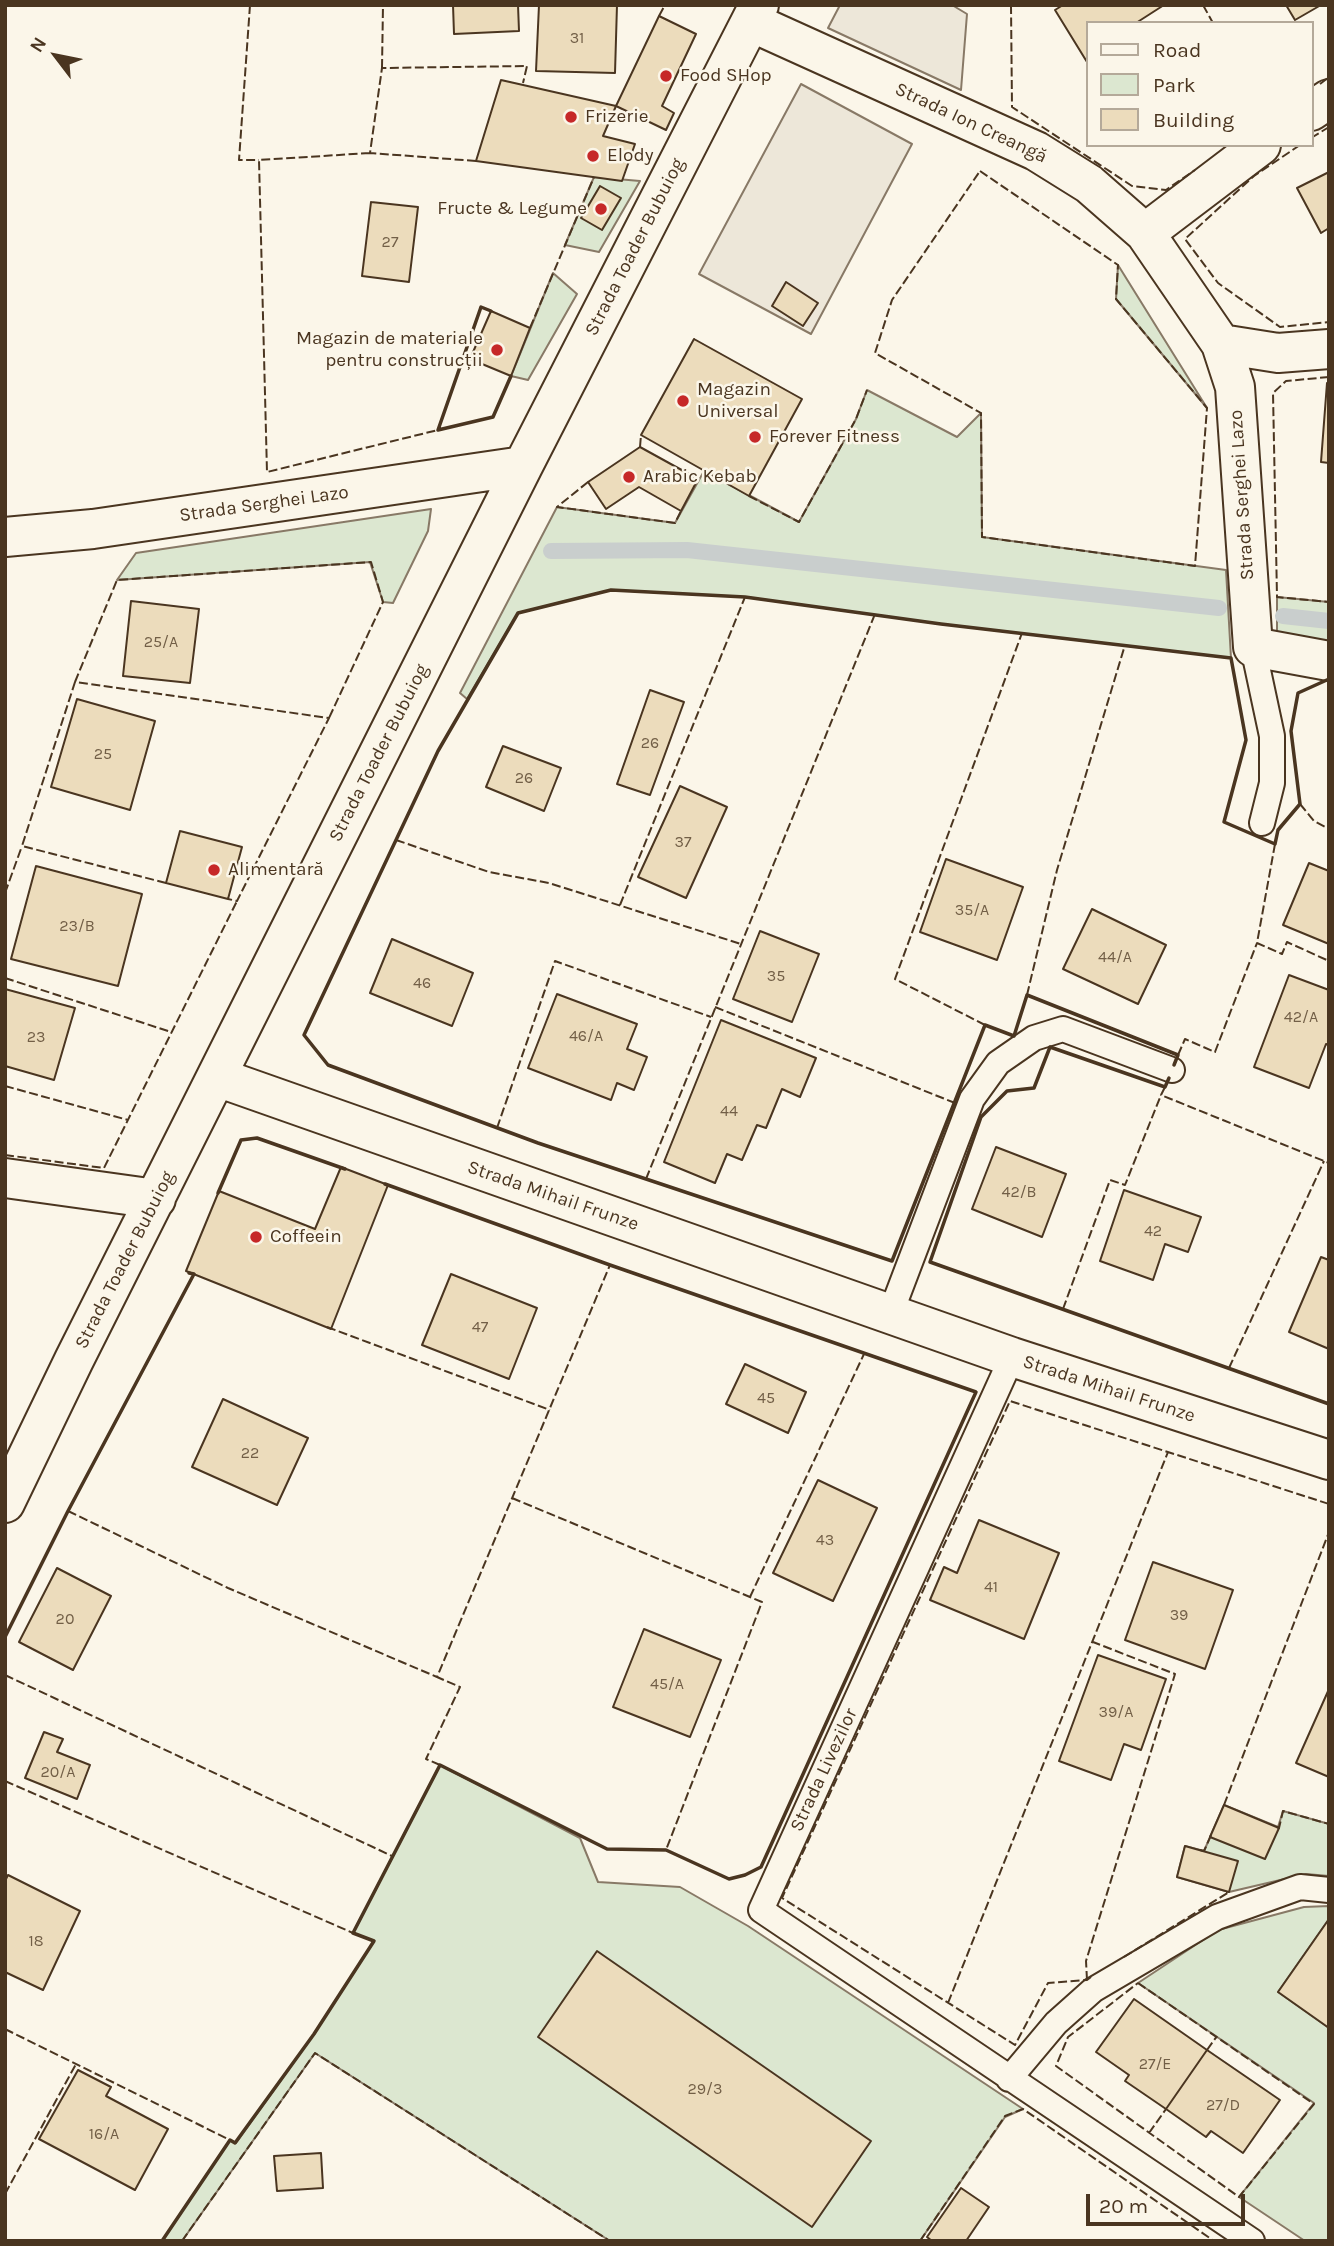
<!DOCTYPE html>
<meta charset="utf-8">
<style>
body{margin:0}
#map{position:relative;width:1334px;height:2246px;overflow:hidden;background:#fbf6e9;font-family:Karla,sans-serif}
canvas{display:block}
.frame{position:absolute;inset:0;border:7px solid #4a3520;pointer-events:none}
.legend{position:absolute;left:1086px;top:21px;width:228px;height:126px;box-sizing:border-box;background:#fbf6e9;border:2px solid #b4a999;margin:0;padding:9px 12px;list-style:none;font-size:21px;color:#4a3520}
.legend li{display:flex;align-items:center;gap:14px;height:35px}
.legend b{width:35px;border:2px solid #b4a999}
.north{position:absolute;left:21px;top:21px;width:70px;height:70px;-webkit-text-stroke:5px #fbf6e9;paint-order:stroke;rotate:302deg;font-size:19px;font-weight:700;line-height:28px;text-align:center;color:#4a3520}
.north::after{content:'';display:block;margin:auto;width:24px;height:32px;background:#4a3520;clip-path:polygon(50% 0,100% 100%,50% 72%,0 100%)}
.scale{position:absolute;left:1086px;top:2194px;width:159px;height:32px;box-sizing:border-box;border:4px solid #4a3520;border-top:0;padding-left:9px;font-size:21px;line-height:24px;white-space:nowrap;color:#4a3520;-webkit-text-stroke:5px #fbf6e9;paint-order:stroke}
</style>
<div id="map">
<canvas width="1334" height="2246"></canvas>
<div class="frame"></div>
<ul class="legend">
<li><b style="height:9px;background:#fbf6e9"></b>Road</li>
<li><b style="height:19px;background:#dce7d0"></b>Park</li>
<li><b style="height:19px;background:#ecdcbc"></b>Building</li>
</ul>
<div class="north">N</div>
<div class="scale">20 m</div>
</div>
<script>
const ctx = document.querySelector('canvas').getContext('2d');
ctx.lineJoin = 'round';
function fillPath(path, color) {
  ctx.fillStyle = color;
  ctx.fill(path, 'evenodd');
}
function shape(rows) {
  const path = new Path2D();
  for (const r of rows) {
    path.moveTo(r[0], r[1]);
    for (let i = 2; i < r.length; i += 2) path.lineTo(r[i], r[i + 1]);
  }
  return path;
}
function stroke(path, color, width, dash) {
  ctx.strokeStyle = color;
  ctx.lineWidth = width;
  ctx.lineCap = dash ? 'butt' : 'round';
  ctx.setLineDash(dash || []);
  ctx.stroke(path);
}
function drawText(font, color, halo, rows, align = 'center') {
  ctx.font = font + ' Karla,sans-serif';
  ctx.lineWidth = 5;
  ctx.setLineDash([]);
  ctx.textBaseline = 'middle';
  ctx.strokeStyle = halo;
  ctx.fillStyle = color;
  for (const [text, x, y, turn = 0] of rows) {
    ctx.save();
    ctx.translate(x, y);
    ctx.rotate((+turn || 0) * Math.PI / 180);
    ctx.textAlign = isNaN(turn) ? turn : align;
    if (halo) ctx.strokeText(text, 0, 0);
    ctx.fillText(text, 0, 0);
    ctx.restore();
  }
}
const green = shape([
 [594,177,640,181,599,252,565,245,594,177],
 [1118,265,1207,408,1116,299,1118,265],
 [553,273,577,294,528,380,511,376,553,273],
 [867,390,957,437,981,413,982,537,1226,570,1231,658,941,624,745,597,611,590,518,613,467,699,460,693,557,507,675,523,704,471,799,522,856,419,867,390],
 [431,509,428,531,393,603,383,602,370,562,117,580,136,553,431,509],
 [1277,597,1329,602,1329,648,1277,642,1277,597],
 [440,1765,580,1838,598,1882,680,1887,748,1926,1023,2109,1005,2117,920,2241,610,2241,315,2053,182,2241,162,2241,230,2140,236,2143,314,2034,374,1941,353,1933,440,1765],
 [1224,1805,1278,1827,1283,1811,1329,1824,1329,1876,1306,1874,1229,1892,1177,1877,1185,1846,1204,1851,1224,1805],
 [1329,1906,1329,1919,1278,1992,1329,2028,1329,2241,1305,2241,1239,2197,1314,2103,1138,1983,1218,1930,1304,1907,1329,1906]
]);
const parking = shape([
 [840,5,952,5,967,14,961,90,828,28,840,5],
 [801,84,912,144,811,334,699,274,801,84]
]);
const stream = shape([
 [551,551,687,550,1219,608],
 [1283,616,1329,621]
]);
const building = shape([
 [453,5,518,5,519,31,454,34,453,5],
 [539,5,617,5,615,73,536,71,539,5],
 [1063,5,1164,5,1136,23,1087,23,1087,62,1055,10,1063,5],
 [1286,5,1321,5,1295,20,1286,5],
 [659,16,696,34,662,106,674,113,666,130,616,106,659,16],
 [501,80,616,106,603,136,635,144,622,181,476,161,501,80],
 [1329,172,1329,228,1321,233,1297,188,1329,172],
 [600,186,621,198,602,230,581,218,600,186],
 [371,202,418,207,409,282,362,276,371,202],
 [786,282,818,303,803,326,772,306,786,282],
 [491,311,530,328,511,376,470,359,491,311],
 [694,339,802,399,749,496,641,435,694,339],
 [1327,383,1329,383,1329,463,1321,462,1327,383],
 [640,447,698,479,681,511,639,487,606,509,588,482,640,447],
 [131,601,199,609,190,683,123,676,131,601],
 [650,690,684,702,650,795,617,784,650,690],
 [77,699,155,721,130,810,51,787,77,699],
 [503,746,561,768,544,811,486,787,503,746],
 [680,786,727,807,686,898,638,877,680,786],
 [180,831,242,847,228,899,166,883,180,831],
 [946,859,1023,887,997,960,920,932,946,859],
 [1309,863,1329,871,1329,944,1283,925,1309,863],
 [36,866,142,894,118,986,11,959,36,866],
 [1092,909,1166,945,1138,1004,1063,969,1092,909],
 [760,931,819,954,792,1022,733,999,760,931],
 [392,939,473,973,452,1026,370,993,392,939],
 [1289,975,1329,990,1329,1045,1326,1044,1309,1088,1254,1067,1289,975],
 [5,989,75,1008,54,1080,5,1066,5,989],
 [557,994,637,1024,627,1049,647,1057,634,1090,617,1083,611,1100,528,1068,557,994],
 [721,1020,816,1058,800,1097,782,1089,766,1128,757,1125,742,1160,727,1154,715,1183,664,1162,721,1020],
 [996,1147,1066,1174,1042,1237,972,1209,996,1147],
 [341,1167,388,1185,331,1329,186,1271,219,1191,315,1229,341,1167],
 [1124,1190,1201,1217,1188,1252,1165,1244,1153,1280,1100,1261,1124,1190],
 [1321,1257,1329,1260,1329,1349,1289,1332,1321,1257],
 [451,1274,537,1308,509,1379,422,1345,451,1274],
 [745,1364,806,1392,788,1433,726,1404,745,1364],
 [223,1399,308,1438,277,1505,192,1467,223,1399],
 [818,1480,877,1508,833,1601,773,1573,818,1480],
 [979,1520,1059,1553,1024,1639,930,1600,944,1567,957,1573,979,1520],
 [1153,1562,1233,1590,1205,1669,1125,1640,1153,1562],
 [57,1568,111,1596,73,1670,19,1642,57,1568],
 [644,1629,721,1660,690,1737,613,1707,644,1629],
 [1098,1655,1166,1679,1141,1750,1124,1744,1111,1780,1059,1761,1098,1655],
 [1329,1689,1329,1777,1296,1763,1329,1689],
 [44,1732,63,1739,57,1752,90,1765,77,1799,25,1778,44,1732],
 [1224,1805,1279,1828,1265,1859,1210,1837,1224,1805],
 [1185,1846,1238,1861,1229,1892,1177,1877,1185,1846],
 [8,1875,80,1911,43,1990,5,1972,5,1881,8,1875],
 [1329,1919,1329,2028,1278,1992,1329,1919],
 [597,1951,871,2141,812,2227,538,2037,597,1951],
 [1134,1999,1207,2050,1166,2109,1125,2081,1129,2075,1096,2052,1134,1999],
 [1207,2050,1280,2100,1243,2153,1211,2131,1206,2137,1166,2109,1207,2050],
 [78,2070,111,2087,106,2096,168,2129,135,2190,39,2139,78,2070],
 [321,2153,323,2188,277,2191,274,2156,321,2153],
 [961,2188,989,2207,966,2241,932,2241,927,2237,961,2188]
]);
const lane = shape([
 [1253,647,1272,736,1272,783,1262,823],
 [890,1315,972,1099,998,1063,1034,1038,1063,1029,1172,1070],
 [1012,1357,761,1910,1252,2241],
 [1009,2079,1056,2023,1093,1990,1217,1917,1300,1887,1329,1890]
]);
const street = shape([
 [751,22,1036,151,1089,184,1145,233,1221,344,1278,353,1329,349],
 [1311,111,1329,99],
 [1145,233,1261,145],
 [1221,344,1235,387,1253,647,1329,661],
 [5,537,93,529,523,466],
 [217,1077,1012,1357,1329,1460],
 [5,1178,156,1199],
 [5,1503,74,1360,523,466,759,5]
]);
const fence = shape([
 [250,5,239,160,259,160],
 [1011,5,1012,107,1132,186,1166,190,1195,170],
 [1203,5,1213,23],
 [659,16,665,5],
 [382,68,383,5],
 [1320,84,1329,77],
 [1311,138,1329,127],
 [1300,145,1254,176,1185,239,1218,283,1280,327,1329,322],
 [370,153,259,160,267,472,438,430],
 [476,161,370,153,382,68,527,66,523,83],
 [980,171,1118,265,1116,299,1207,408,1195,566,982,537,981,413,875,353,892,300,980,171],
 [530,328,594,177],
 [1329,377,1286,381,1273,393,1277,597,1329,602],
 [640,447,641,435],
 [588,482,557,507,675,523,681,511],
 [749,496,799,522,856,419,867,390],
 [75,682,117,580,371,562,383,602,329,718],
 [1300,804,1314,821,1329,829],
 [396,840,489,872,549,883,741,944],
 [1275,844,1257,943,1282,954,1287,942,1329,961],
 [166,883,22,846,75,682,329,718,237,901,228,899],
 [5,893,22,846],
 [620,905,745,597],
 [5,978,171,1032],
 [1027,995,1057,870,1125,645],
 [715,1007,955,1103],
 [985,1025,895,979,1022,633],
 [1178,1055,1185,1039,1215,1052,1257,943],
 [5,1086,128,1120],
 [1165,1087,1161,1095,1329,1163],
 [497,1128,555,961,711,1017],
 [5,1155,104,1168,237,901],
 [646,1179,875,614],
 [1063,1309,1110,1180,1125,1185,1161,1095],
 [327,1327,550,1410],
 [1229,1368,1324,1161],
 [512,1498,762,1602,666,1850],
 [68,1511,228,1588,437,1677],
 [750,1597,864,1354],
 [5,1675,392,1856],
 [440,1765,426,1759,460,1687,437,1677,610,1265],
 [5,1781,353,1933],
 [1224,1805,1329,1532],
 [1277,1827,1279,1828,1283,1811,1329,1824],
 [1200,1850,1204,1851,1212,1833],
 [1124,1957,1229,1892,1226,1892],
 [1091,1977,1087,1980,1048,1983,1015,2045,782,1898,1010,1401,1329,1504],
 [1087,1980,1086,1961,1175,1674,1093,1642],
 [1138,1983,1314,2104,1239,2197,1056,2066,1068,2037,1138,1983],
 [948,2003,1168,1452],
 [5,2029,230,2140],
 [1207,2050,1217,2036],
 [1149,2133,1166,2109],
 [5,2194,76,2064],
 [5,2240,8,2241],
 [182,2241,315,2053,610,2241],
 [920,2241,1005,2116,1023,2109,1214,2241]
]);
const wall = shape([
 [491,311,481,307,438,430,493,417,511,376],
 [1174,1065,1178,1055,1027,995,1014,1036,985,1025,892,1261,538,1143,328,1065,304,1035,438,751,518,613,611,590,745,597,941,624,1231,658,1246,740,1224,822,1275,844,1278,830,1300,804,1291,731,1298,693,1329,679],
 [1169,1078,1165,1087,1050,1047,1034,1088,1007,1091,981,1117,930,1262,1329,1404],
 [218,1193,241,1140,257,1138,345,1169],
 [5,1637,68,1511,194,1274,189,1273],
 [162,2241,230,2140,235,2143,314,2034,374,1941,353,1933,440,1765,607,1849,666,1850,729,1879,745,1875,761,1867,976,1392,610,1265,385,1184]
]);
const markers = [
 [666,76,7,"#c62828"],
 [571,117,7,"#c62828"],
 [593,156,7,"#c62828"],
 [601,209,7,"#c62828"],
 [497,350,7,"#c62828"],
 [683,401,7,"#c62828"],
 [755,437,7,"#c62828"],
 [629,477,7,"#c62828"],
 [214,870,7,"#c62828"],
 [256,1237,7,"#c62828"]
];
const numberNames = [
 ["31",577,38],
 ["27",390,242],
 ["25/A",161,642],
 ["26",650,743],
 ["25",103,754],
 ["26",524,778],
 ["37",683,842],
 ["35/A",972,910],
 ["23/B",77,926],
 ["44/A",1115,957],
 ["35",776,976],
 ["46",422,983],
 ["42/A",1301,1017],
 ["46/A",586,1036],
 ["23",36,1037],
 ["44",729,1111],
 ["42/B",1019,1192],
 ["42",1153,1231],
 ["47",480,1327],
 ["45",766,1398],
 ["22",250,1453],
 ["43",825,1540],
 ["41",991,1587],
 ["39",1179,1615],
 ["20",65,1619],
 ["45/A",667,1684],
 ["39/A",1116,1712],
 ["20/A",58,1772],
 ["18",36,1941],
 ["27/E",1155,2064],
 ["29/3",705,2089],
 ["27/D",1223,2105],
 ["16/A",104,2134]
];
const poiNames = [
 ["Food SHop",680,76],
 ["Frizerie",585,117],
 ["Elody",607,156],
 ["Fructe & Legume",587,209,"right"],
 ["Magazin de materiale",483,339,"right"],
 ["pentru construcții",483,361,"right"],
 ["Magazin",697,390],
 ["Universal",697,412],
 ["Forever Fitness",769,437],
 ["Arabic Kebab",643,477],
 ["Alimentară",228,870],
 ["Coffeein",270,1237]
];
const streetNames = [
 ["Strada Ion Creangă",971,123,25],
 ["Strada Toader Bubuiog",635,247,-63],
 ["Strada Serghei Lazo",1242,495,-94],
 ["Strada Serghei Lazo",264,504,-8],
 ["Strada Toader Bubuiog",379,753,-63],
 ["Strada Mihail Frunze",553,1196,19],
 ["Strada Toader Bubuiog",125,1260,-63],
 ["Strada Mihail Frunze",1109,1389,18],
 ["Strada Livezilor",824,1770,-65]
];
fillPath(green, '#dce7d0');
stroke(green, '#887966', 2);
fillPath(parking, '#ede7d9');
stroke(parking, '#887966', 2);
stroke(stream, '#c9cecd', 16);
fillPath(building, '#ecdcbc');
stroke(building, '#4a3520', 2);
stroke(lane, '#4a3520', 28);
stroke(street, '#4a3520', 42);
stroke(lane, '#fbf6e9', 24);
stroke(street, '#fbf6e9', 38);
stroke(fence, '#4a3520', 2, [9, 3.5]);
stroke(wall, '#4a3520', 3.5);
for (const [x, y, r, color] of markers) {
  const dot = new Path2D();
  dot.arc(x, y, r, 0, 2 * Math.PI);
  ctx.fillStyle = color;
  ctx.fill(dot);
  stroke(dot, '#fbf6e9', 2.5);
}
drawText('16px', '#725f47', null, numberNames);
drawText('19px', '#4a3520', '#fbf6e9', poiNames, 'left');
drawText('19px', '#4a3520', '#fbf6e9', streetNames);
</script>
